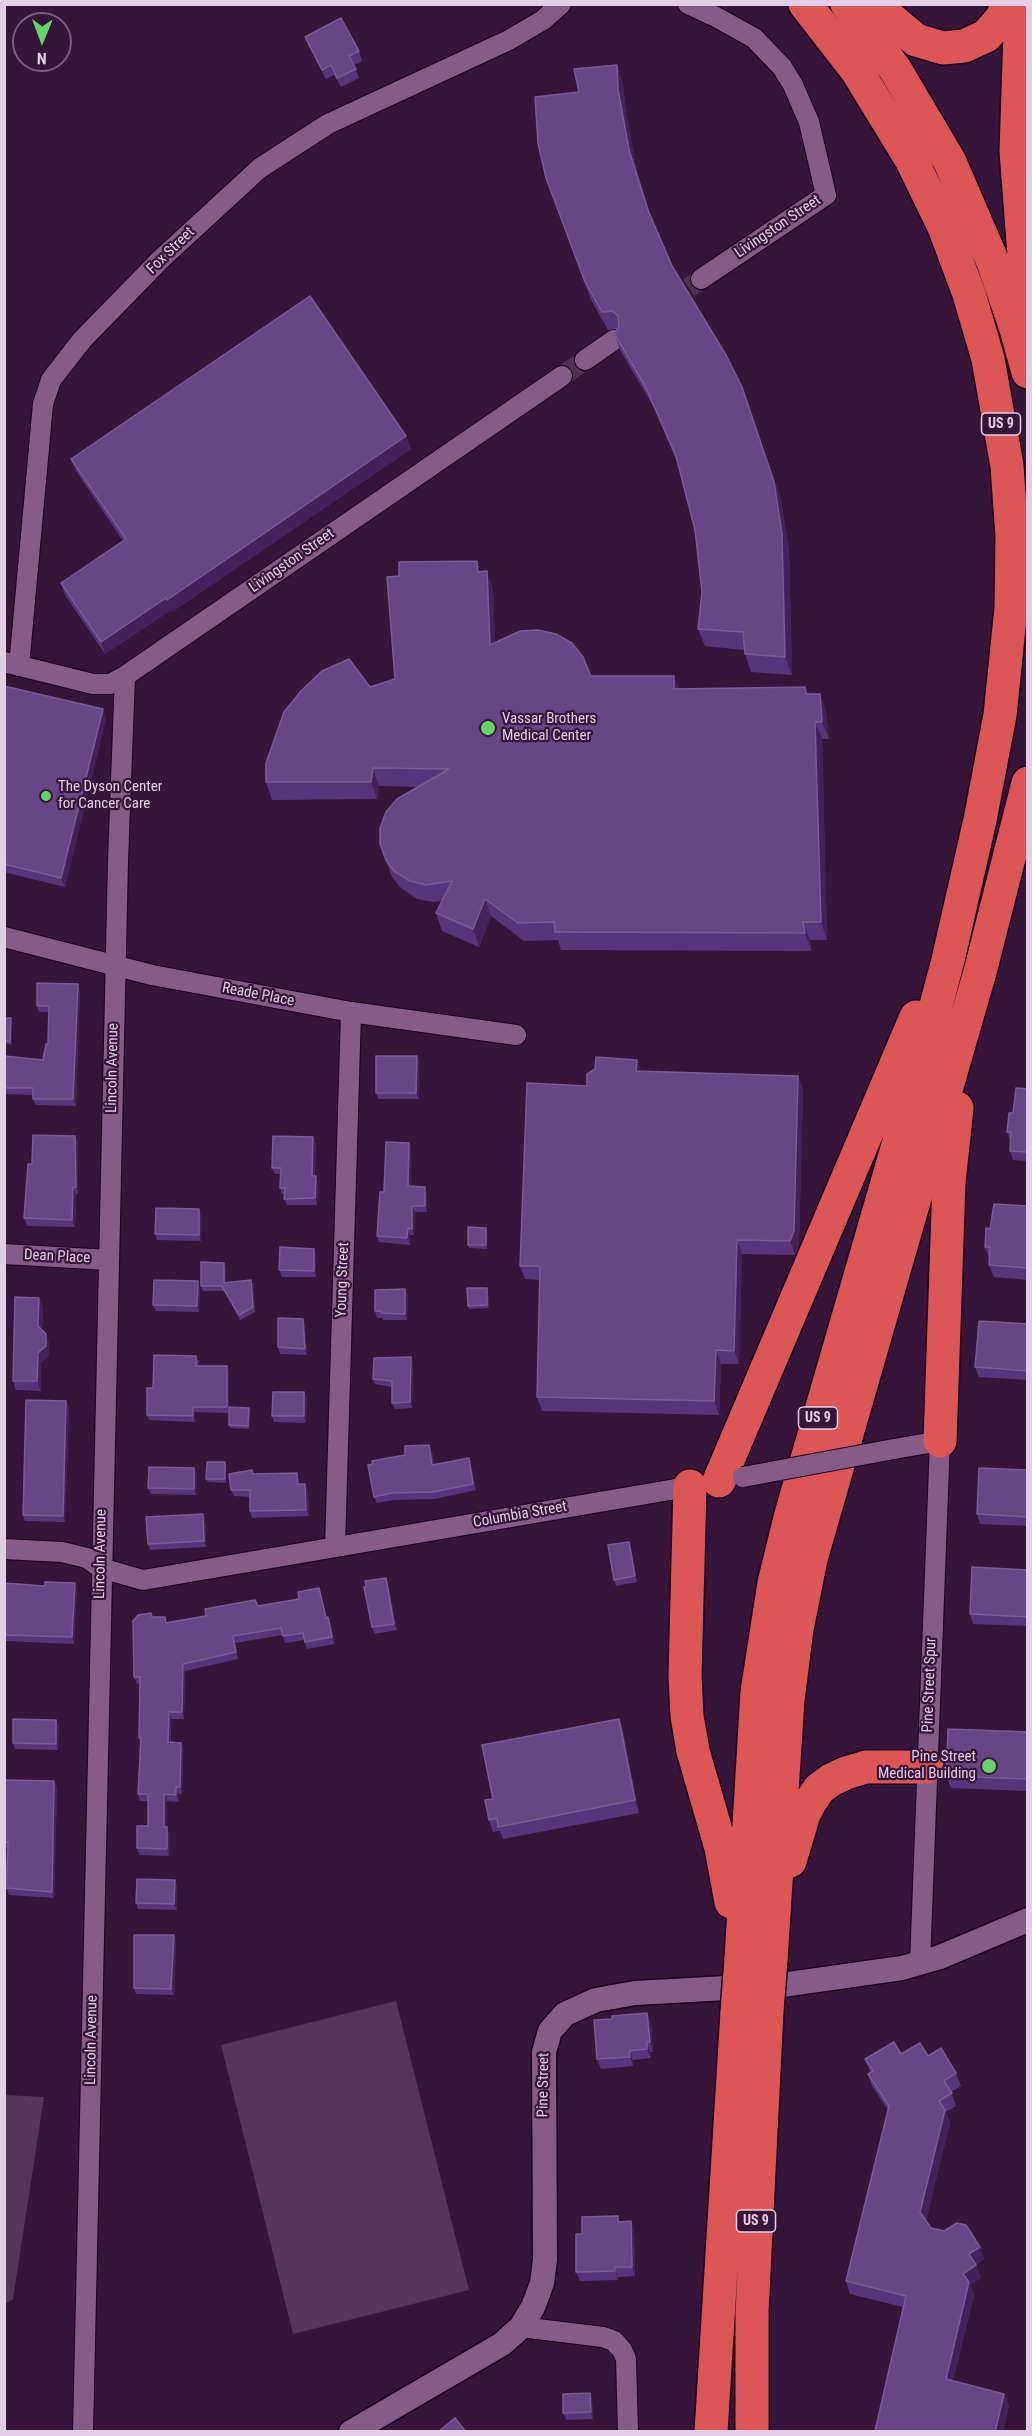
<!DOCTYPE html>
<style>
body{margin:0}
#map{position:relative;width:1032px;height:2436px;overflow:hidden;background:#37143a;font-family:"Roboto Condensed",sans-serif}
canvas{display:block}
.frame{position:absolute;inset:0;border:6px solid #e4cee6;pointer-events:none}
.north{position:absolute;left:12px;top:12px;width:60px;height:60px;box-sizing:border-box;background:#37143a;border:2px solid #7c5e7f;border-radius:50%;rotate:181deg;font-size:16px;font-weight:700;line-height:24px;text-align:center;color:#e4cee6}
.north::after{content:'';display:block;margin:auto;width:21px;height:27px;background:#65d467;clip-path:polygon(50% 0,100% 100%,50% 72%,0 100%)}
</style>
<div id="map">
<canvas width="1032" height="2436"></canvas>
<div class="frame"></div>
<div class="north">N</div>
</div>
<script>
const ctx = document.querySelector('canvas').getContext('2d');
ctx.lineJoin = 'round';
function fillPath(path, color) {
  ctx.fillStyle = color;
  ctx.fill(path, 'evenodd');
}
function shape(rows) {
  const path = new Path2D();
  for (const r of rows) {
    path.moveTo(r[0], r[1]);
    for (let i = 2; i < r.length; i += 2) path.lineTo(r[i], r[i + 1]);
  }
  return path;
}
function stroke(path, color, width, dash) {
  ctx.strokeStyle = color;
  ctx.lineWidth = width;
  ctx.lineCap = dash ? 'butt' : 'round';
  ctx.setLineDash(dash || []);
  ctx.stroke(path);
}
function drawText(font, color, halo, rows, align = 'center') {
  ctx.font = font + ' "Roboto Condensed",sans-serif';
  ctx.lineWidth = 4.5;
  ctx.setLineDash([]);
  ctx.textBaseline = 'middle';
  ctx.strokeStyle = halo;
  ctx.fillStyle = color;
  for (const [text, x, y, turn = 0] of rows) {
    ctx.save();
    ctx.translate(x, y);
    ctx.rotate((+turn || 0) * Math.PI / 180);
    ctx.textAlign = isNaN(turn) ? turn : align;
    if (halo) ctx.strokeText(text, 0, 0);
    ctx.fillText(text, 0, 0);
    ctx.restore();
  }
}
const green = shape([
 [396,2001,469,2290,293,2334,221,2045],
 [5,2095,44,2097,13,2299,5,2304]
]);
const minorTunnel = shape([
 [664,305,701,279],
 [562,376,585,360]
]);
const minor = shape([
 [688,4,716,17,754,38,782,67,793,85,809,122,826,195,701,279],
 [585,360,614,340],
 [4,662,93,684,110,684,125,676,562,376],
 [19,666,43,404,51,380,82,340,161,259,260,168,328,124,509,40,543,20,561,4],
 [4,937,152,975,351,1012,516,1035],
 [4,1254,109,1260],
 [894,1449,940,1441,920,1964],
 [335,1547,351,1012],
 [4,1549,62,1552,87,1558,101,1568,143,1580,699,1485],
 [521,2327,603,2337,614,2341,622,2350,626,2359,628,2432],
 [83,2432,118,861,125,676]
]);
const tertiary = shape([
 [351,2432,502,2344,521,2327,533,2307,542,2283,545,2260,544,2052,550,2031,565,2014,596,2000,635,1993,782,1985,902,1968,940,1957,1028,1920]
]);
const motorway = shape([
 [847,4,895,69,950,162,993,262,1016,329,1028,372],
 [873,4,916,40,943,48,964,46,986,36,1002,18,1007,4],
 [1021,4,1016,151,1028,307],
 [940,1441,949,1182,957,1108],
 [719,1481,916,1017],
 [690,1486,685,1676,687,1716,693,1751,721,1848,731,1902],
 [790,1861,804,1814,811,1801,819,1789,831,1780,846,1773,866,1767,927,1767],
 [741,1959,757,1692,774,1583,791,1514,911,1100,948,960,980,820,1000,715,1011,608,1012,536,1007,466,988,359,969,294,944,227,912,161,857,71,805,4],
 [771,1959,788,1700,797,1629,811,1559,980,972,1028,783],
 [711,2432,737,2012],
 [752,2432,752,2312,767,2011]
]);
const minorBridge = shape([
 [743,1477,894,1449]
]);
const motorwayBridge = shape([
 [767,2011,771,1959],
 [737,2012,741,1959]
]);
const wall = shape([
 [305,37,359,51,362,61,354,65,359,78,341,87,334,75,326,79,309,46],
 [623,83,625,106,636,168,651,218,672,266,748,405,781,499,789,551,792,675,751,672,745,654,745,650,705,646,698,629,702,592,695,530,678,464,653,406,620,350,614,333,617,329,608,330,591,300,546,178,579,92],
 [406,436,411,449,172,612,171,610,105,654,65,595,61,583,123,541,76,471,71,459],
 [480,572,493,589,495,643,591,676,679,689,805,687,808,694,820,694,826,712,829,739,822,739,827,940,810,940,811,951,561,950,558,940,524,941,491,916,479,947,442,931,436,913,442,901,433,902,417,899,401,888,392,877,380,844,419,787,379,786,377,799,272,800,266,782,370,687,395,679],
 [4,686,106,719,65,887,4,872],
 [80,990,76,1106,36,1105,33,1099,33,1095,4,1094,4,1056,43,1060,48,1044,49,1012,39,1012,37,1006],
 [4,1018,12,1022,12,1045,4,1043],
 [417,1056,419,1063,419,1099,378,1099,376,1093],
 [641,1071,798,1076,803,1090,799,1244,795,1255,742,1254,739,1364,721,1364,719,1415,542,1411,537,1397,540,1280,525,1279,520,1266,587,1086],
 [1028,1089,1028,1161,1013,1160,1010,1151,1010,1141,1007,1132,1013,1113],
 [75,1136,78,1143,78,1194,76,1194,75,1227,27,1226,24,1218,32,1164],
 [409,1143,411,1149,411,1186,427,1193,427,1212,415,1212,414,1235,410,1235,410,1245,379,1242,377,1236,384,1192],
 [316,1144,315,1176,318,1182,317,1205,287,1205,284,1199,284,1194,282,1194,280,1188,280,1174,275,1174,272,1168],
 [1028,1206,1028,1280,994,1277,989,1265,989,1258,985,1247,990,1229],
 [202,1216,201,1241,157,1240,155,1234],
 [486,1228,487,1231,487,1249,469,1248,468,1245],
 [314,1249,316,1255,316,1277,282,1277,279,1270],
 [226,1268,225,1282,251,1280,253,1285,255,1312,240,1320,224,1291,203,1291,201,1286],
 [200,1288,199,1312,156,1311,153,1305],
 [487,1288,488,1291,489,1308,469,1309,468,1306],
 [408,1295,407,1320,383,1320,382,1318,377,1318,375,1311],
 [43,1307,42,1330,49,1344,49,1356,41,1363,41,1391,16,1390,13,1381],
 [303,1319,305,1325,307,1355,280,1354,278,1347],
 [1028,1324,1028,1380,979,1377,975,1367],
 [196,1356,199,1361,198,1366,229,1371,229,1413,195,1412,195,1422,149,1420,147,1415,153,1388],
 [413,1363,412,1408,395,1409,392,1403,392,1387,375,1384,373,1379],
 [307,1398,306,1423,274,1422,272,1416],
 [66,1401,69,1407,65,1522,25,1521,23,1515],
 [249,1408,250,1411,249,1429,230,1428,229,1425],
 [432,1452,434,1464,469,1458,471,1464,476,1490,435,1499,394,1500,377,1503,374,1497],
 [225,1462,226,1465,226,1483,208,1482,206,1479],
 [194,1468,197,1474,196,1495,151,1494,148,1488],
 [1028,1470,1028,1526,980,1524,977,1514],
 [254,1474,299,1479,299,1484,308,1490,309,1516,252,1518,250,1511,250,1497,234,1496,231,1490],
 [203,1514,205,1521,206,1547,150,1550,148,1544],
 [631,1548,637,1582,616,1586,614,1580],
 [1028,1570,1028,1626,973,1624,970,1614],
 [386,1578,388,1584,397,1630,375,1634,372,1627,366,1587],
 [4,1583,77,1589,74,1644,4,1641],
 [319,1588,326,1617,328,1617,331,1624,334,1644,307,1649,304,1640,285,1643,283,1635,235,1643,238,1659,185,1671,184,1719,171,1719,171,1742,181,1743,183,1750,182,1794,179,1794,179,1802,167,1801,166,1827,170,1834,169,1856,139,1855,137,1848,148,1826,148,1801,140,1801,138,1794,140,1743,139,1738,140,1684,137,1684,134,1677,152,1617,167,1622,299,1599],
 [619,1719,623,1731,639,1813,503,1839,500,1831,493,1832,489,1820,493,1799],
 [56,1720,59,1726,58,1750,15,1749,13,1743],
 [1028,1732,1028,1791,951,1788,946,1776],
 [4,1780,54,1781,57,1788,54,1898,9,1895,6,1888,8,1848,4,1848],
 [175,1880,177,1887,177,1910,138,1909,136,1903],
 [176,1942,174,1995,136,1994,134,1988],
 [651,2022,653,2052,650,2052,651,2058,633,2060,633,2066,601,2069,597,2059],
 [901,2054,928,2056,956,2073,961,2086,951,2092,956,2106,946,2112,950,2123,926,2220,931,2228,980,2247,984,2259,976,2265,981,2278,970,2285,974,2295,953,2380,1004,2394,1009,2406,1003,2432,875,2432,903,2307,850,2294,846,2281,888,2110,872,2086,868,2074,870,2072,865,2059],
 [631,2221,634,2231,635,2276,618,2277,618,2280,580,2281,576,2272,582,2234,621,2222],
 [592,2399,593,2419,566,2420,563,2413]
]);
const shadedWall = shape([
 [617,65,623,83,625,106,636,168,655,228,629,150,618,89],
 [742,387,781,499,789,551,792,675,785,657],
 [406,436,411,449,172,612,167,600],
 [487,571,493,589,496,663,490,645],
 [166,598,171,610,105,654,101,642],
 [674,676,681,694,674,689],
 [820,694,826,712,829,739,822,722],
 [103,709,106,719,65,887,61,878],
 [815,722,822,739,827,940,821,922],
 [373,768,379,786,377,799,371,782],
 [485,899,491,916,479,947,473,929],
 [803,922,810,940,811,951,805,933],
 [78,984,80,990,76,1106,73,1099],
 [11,1018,12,1022,12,1045,10,1042],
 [417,1056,419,1063,419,1099,416,1093],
 [637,1060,642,1073,636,1071],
 [798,1076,803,1090,799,1244,795,1255,790,1241],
 [75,1136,78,1143,78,1194,76,1187],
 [313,1137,316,1144,314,1182,312,1176],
 [409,1143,411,1149,411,1193,408,1186],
 [316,1176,318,1182,317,1205,315,1198],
 [73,1187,76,1194,75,1227,72,1220],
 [425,1187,427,1193,427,1212,425,1206],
 [412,1206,415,1212,414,1235,412,1229],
 [199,1209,202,1216,201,1241,199,1235],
 [408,1228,410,1235,410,1245,407,1238],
 [486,1228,487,1231,487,1249,486,1245],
 [737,1240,742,1254,739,1364,734,1351],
 [314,1249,316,1255,316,1277,314,1271],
 [224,1263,226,1268,225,1288,224,1283],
 [251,1280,253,1285,255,1312,253,1307],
 [198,1281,200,1288,199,1312,197,1306],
 [487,1288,488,1291,489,1308,487,1305],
 [405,1289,408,1295,407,1320,405,1314],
 [39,1298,43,1307,42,1336,38,1326],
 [303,1319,305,1325,307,1355,305,1349],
 [46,1334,49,1344,49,1356,41,1363,41,1391,37,1381,38,1353],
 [716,1350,721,1364,719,1415,714,1401],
 [411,1357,413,1363,412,1408,410,1402],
 [227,1366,229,1371,229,1413,227,1407],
 [304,1392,307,1398,306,1423,304,1416],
 [66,1401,69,1407,65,1522,63,1516],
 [193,1407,195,1412,195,1422,193,1416],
 [249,1408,250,1411,249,1429,248,1426],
 [429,1445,432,1452,435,1471,432,1465],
 [469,1458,471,1464,476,1490,473,1484],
 [225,1462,226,1465,226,1483,225,1479],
 [194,1468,197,1474,196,1495,194,1489],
 [305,1484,308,1490,309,1516,306,1510],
 [203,1514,205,1521,206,1547,204,1541],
 [629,1542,631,1548,637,1582,635,1576],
 [386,1578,388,1584,397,1630,394,1624],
 [75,1583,77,1589,74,1644,72,1637],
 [328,1617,331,1624,334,1644,332,1637],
 [233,1636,235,1643,238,1659,236,1652],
 [183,1664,185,1671,184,1719,182,1712],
 [169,1712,171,1719,170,1749,168,1742],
 [619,1719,623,1731,639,1813,635,1800],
 [56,1720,59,1726,58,1750,56,1744],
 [181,1743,183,1750,182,1794,180,1787],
 [54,1781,57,1788,54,1898,52,1892],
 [176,1787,179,1794,179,1802,176,1795],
 [164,1794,167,1801,166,1834,164,1827],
 [167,1827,170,1834,169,1856,167,1849],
 [175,1880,177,1887,177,1910,174,1904],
 [174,1935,176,1942,174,1995,171,1989],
 [647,2013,651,2022,653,2052,650,2042],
 [647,2042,650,2052,651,2058,647,2049],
 [629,2051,633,2060,633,2066,630,2057],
 [945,2110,950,2123,925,2224,920,2212],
 [631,2221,634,2231,635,2276,632,2267],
 [980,2247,984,2259,974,2266,969,2254],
 [976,2265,981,2278,970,2285,974,2295,950,2391,946,2379,963,2274],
 [615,2267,618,2277,618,2280,615,2271],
 [590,2393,592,2399,593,2419,591,2412],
 [1004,2394,1009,2406,1003,2432,995,2432]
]);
const building = shape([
 [341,18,359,51,349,56,356,69,337,78,331,65,322,70,305,37,341,18],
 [617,65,618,89,629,150,648,210,672,266,726,355,742,387,774,482,782,534,785,657,745,654,743,632,698,629,702,592,695,530,676,456,646,388,614,333,619,327,618,316,612,311,602,312,585,282,546,178,538,143,535,97,579,92,574,69,617,65],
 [310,296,406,436,167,600,166,598,101,642,61,583,126,539,71,459,310,296],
 [477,561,478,572,487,571,490,645,520,631,538,630,556,634,572,643,583,657,591,676,674,676,674,689,805,687,806,694,820,694,822,722,815,722,821,922,803,922,805,933,555,932,554,922,518,923,485,899,473,929,436,913,452,881,426,885,410,881,394,871,386,860,380,844,380,828,386,812,397,799,449,769,373,768,371,782,266,782,266,763,284,712,301,691,322,671,349,659,370,687,395,679,387,577,399,576,399,562,477,561],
 [4,686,103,709,61,878,4,864,4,686],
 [37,983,78,984,73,1099,33,1099,33,1088,4,1088,4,1056,43,1060,46,1044,48,1044,49,1006,37,1006,37,983],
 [4,1018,11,1018,10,1042,4,1040,4,1018],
 [376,1056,417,1056,416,1093,376,1093,376,1056],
 [596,1057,637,1060,636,1071,798,1076,794,1231,790,1241,737,1240,734,1351,716,1350,714,1401,537,1397,540,1266,520,1266,527,1083,587,1086,587,1074,595,1069,596,1057],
 [1016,1088,1028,1089,1028,1152,1010,1151,1011,1132,1007,1132,1009,1113,1013,1113,1016,1088],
 [33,1135,75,1136,76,1187,73,1187,72,1220,24,1218,28,1164,32,1164,33,1135],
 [273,1136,313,1137,312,1176,316,1176,315,1198,284,1199,285,1188,280,1188,281,1168,272,1168,273,1136],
 [386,1142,409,1143,408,1186,425,1187,425,1206,412,1206,412,1229,408,1228,407,1238,377,1236,380,1192,384,1192,386,1142],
 [994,1204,1028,1206,1028,1268,989,1265,990,1247,985,1247,986,1228,990,1229,994,1204],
 [156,1208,199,1209,199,1235,155,1234,156,1208],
 [468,1227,486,1228,486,1245,468,1245,468,1227],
 [280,1247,314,1249,314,1271,279,1270,280,1247],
 [201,1262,224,1263,224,1283,251,1280,253,1307,239,1315,222,1286,201,1286,201,1262],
 [154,1280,198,1281,197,1306,153,1305,154,1280],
 [467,1288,487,1288,487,1305,468,1306,467,1288],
 [405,1289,405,1314,381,1313,381,1311,375,1311,375,1290,405,1289],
 [15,1297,39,1298,38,1326,46,1334,46,1346,38,1353,37,1381,13,1381,15,1297],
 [278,1318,303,1319,305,1349,278,1347,278,1318],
 [979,1321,1028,1324,1028,1371,975,1367,979,1321],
 [154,1355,196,1356,196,1366,227,1366,227,1407,193,1407,193,1416,147,1415,147,1388,153,1388,154,1355],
 [411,1357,410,1402,392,1403,392,1381,373,1379,374,1358,411,1357],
 [273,1392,304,1392,304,1416,272,1416,273,1392],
 [26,1400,66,1401,63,1516,23,1515,26,1400],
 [229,1407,249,1408,248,1426,229,1425,229,1407],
 [429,1445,432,1465,469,1458,473,1484,433,1492,392,1493,374,1497,368,1465,373,1464,372,1461,405,1455,405,1446,429,1445],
 [207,1462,225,1462,225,1479,206,1479,207,1462],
 [149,1467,194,1468,194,1489,148,1488,149,1467],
 [979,1468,1028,1470,1028,1517,977,1514,979,1468],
 [252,1470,253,1474,297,1473,297,1484,305,1484,306,1510,250,1511,250,1490,231,1490,229,1474,252,1470],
 [203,1514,204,1541,148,1544,146,1517,203,1514],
 [629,1542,635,1576,614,1580,608,1545,629,1542],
 [972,1567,1028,1570,1028,1617,970,1614,972,1567],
 [386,1578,394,1624,372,1627,364,1587,366,1587,365,1581,386,1578],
 [45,1582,75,1583,72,1637,4,1635,4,1583,45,1586,45,1582],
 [319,1588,326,1618,328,1617,332,1637,305,1642,303,1633,283,1636,281,1628,233,1636,236,1652,183,1664,182,1712,169,1712,168,1742,181,1743,180,1787,176,1787,176,1795,164,1794,164,1827,167,1827,167,1849,137,1848,137,1826,148,1826,148,1794,138,1794,141,1738,139,1738,140,1680,140,1677,134,1677,133,1621,138,1615,151,1613,152,1617,165,1617,166,1623,206,1616,205,1609,255,1600,258,1606,299,1599,298,1592,319,1588],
 [13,1719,56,1720,56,1744,13,1743,13,1719],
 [619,1719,635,1800,498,1827,497,1818,489,1820,485,1800,493,1799,482,1745,619,1719],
 [948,1729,1028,1732,1028,1779,946,1776,948,1729],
 [4,1780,54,1781,52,1892,6,1888,8,1842,4,1842,4,1780],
 [137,1879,175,1880,174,1904,136,1903,137,1879],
 [134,1935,174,1935,171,1989,134,1988,134,1935],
 [647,2013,650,2042,647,2042,647,2049,629,2051,630,2057,597,2059,594,2020,612,2019,612,2016,647,2013],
 [894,2042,901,2054,920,2043,928,2056,941,2048,956,2073,944,2081,952,2093,939,2101,945,2110,920,2212,931,2228,944,2231,957,2223,966,2225,980,2247,969,2254,976,2265,963,2274,969,2282,946,2379,1004,2394,995,2432,875,2431,906,2296,846,2281,889,2106,868,2074,873,2071,865,2059,894,2042],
 [618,2216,618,2222,631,2221,632,2267,615,2267,615,2271,576,2272,576,2234,582,2234,582,2217,618,2216],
 [590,2393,591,2412,563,2413,563,2394,590,2393],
 [455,2418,466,2432,438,2432,455,2418]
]);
const markers = [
 [488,728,8,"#65d467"],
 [46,796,6,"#65d467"],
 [989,1766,8,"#65d467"]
];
const shields = [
 [1001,424,39],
 [818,1418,39],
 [756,2221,39]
];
const shieldNames = [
 ["US 9",1001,424],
 ["US 9",818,1418],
 ["US 9",756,2221]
];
const streetNames = [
 ["Livingston Street",778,227,-34],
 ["Fox Street",171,251,-44],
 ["Livingston Street",292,561,-35],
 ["Reade Place",258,995,11],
 ["Lincoln Avenue",113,1068,-89],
 ["Dean Place",57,1257,3],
 ["Young Street",343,1280,-88],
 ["Columbia Street",520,1515,-10],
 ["Lincoln Avenue",101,1554,-89],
 ["Pine Street Spur",930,1685,-88],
 ["Lincoln Avenue",92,2040,-89],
 ["Pine Street",544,2085,-89]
];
const poiNames = [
 ["Vassar Brothers",502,719],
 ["Medical Center",502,736],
 ["The Dyson Center",58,787],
 ["for Cancer Care",58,804],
 ["Pine Street",976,1757,"right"],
 ["Medical Building",976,1774,"right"]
];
fillPath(green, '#57345a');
stroke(minorTunnel, '#513054', 20, [20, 10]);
stroke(minor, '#1d0021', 22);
stroke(tertiary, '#1d0021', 27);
stroke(motorway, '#1d0021', 36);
stroke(minor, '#845c87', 20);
stroke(tertiary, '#845c87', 24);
stroke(motorway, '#dc5655', 33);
stroke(minorBridge, '#1d0021', 22, []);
stroke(motorwayBridge, '#1d0021', 36, []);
stroke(minorBridge, '#845c87', 20);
stroke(motorwayBridge, '#dc5655', 33);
fillPath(wall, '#58357a');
fillPath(shadedWall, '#45215c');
fillPath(building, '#684686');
stroke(building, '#7b5b95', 1.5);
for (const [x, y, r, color] of markers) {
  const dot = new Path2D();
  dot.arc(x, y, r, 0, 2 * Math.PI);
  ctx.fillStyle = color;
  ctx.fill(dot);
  stroke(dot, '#37143a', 2);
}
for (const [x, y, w] of shields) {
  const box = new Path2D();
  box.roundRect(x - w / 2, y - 11, w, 22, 4.5);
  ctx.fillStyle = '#37143a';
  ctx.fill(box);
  stroke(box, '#e4cee6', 1.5);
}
drawText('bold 14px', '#e4cee6', null, shieldNames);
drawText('15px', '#e4cee6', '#37143a', streetNames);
drawText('15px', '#e4cee6', '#37143a', poiNames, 'left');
</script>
